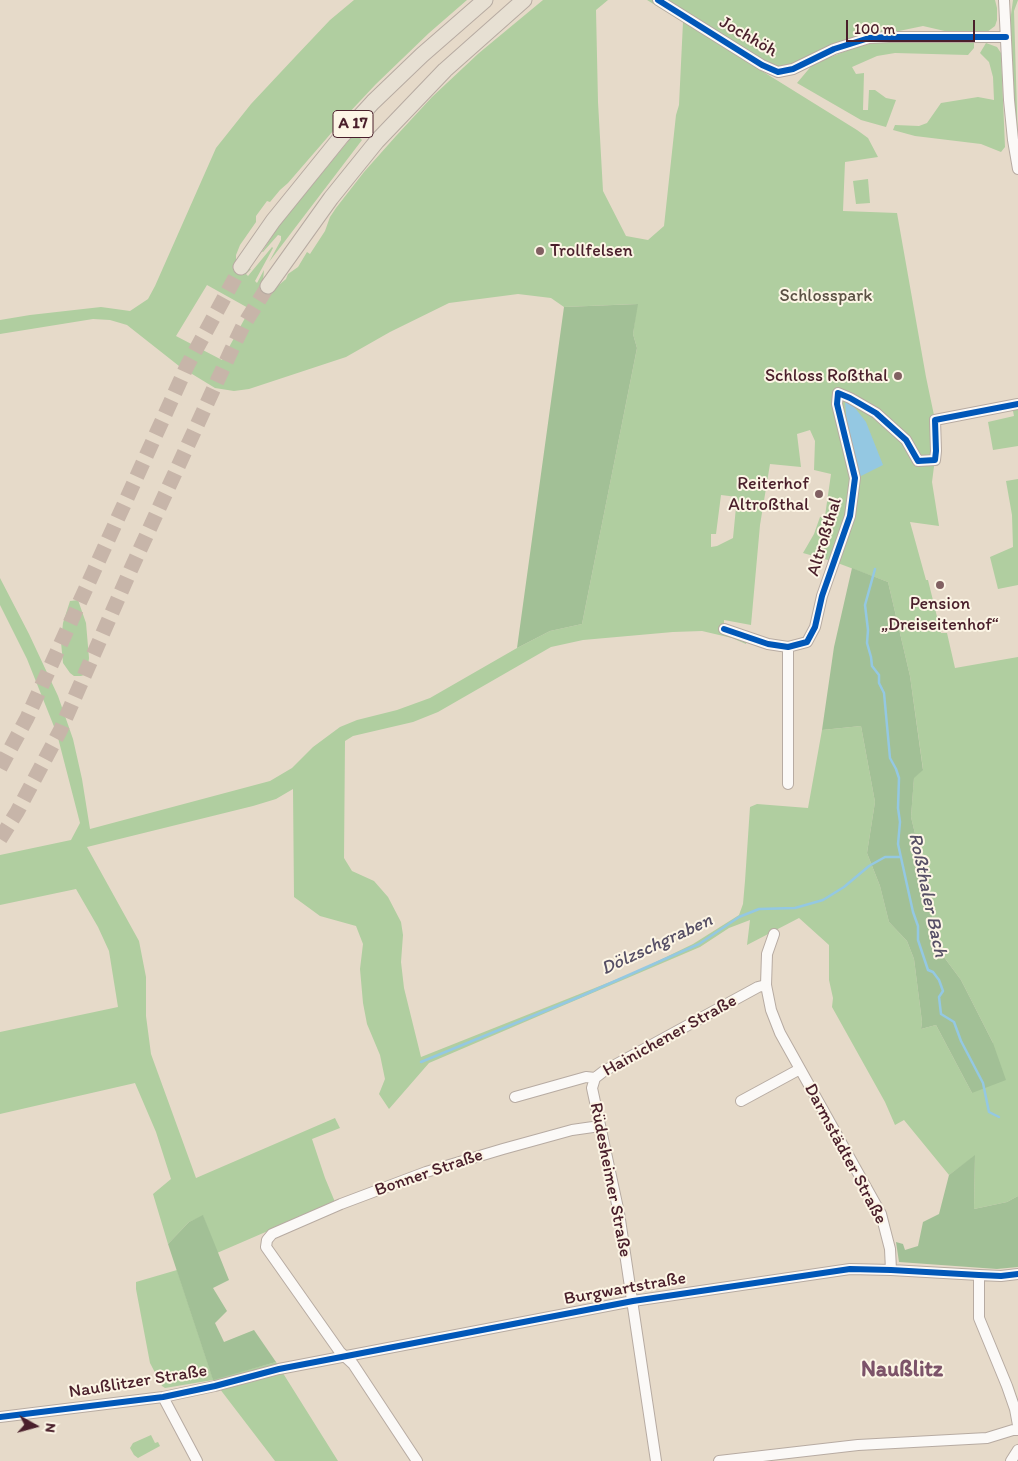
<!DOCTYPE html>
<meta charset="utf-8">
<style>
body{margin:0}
#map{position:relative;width:1018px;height:1461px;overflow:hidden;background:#e6dac9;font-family:Itim,sans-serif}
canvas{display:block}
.north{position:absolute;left:10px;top:1401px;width:50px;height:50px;-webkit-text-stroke:4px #fcf5e5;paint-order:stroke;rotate:97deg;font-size:14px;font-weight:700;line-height:20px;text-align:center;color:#4a1f2b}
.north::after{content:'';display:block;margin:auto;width:18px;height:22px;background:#4a1f2b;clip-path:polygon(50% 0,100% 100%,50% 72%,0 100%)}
.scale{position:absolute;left:846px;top:20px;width:129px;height:22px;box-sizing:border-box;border:2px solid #4a1f2b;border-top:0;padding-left:6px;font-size:15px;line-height:18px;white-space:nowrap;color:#4a1f2b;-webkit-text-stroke:4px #fcf5e5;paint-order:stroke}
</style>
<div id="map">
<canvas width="1018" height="1461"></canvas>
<div class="north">N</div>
<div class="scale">100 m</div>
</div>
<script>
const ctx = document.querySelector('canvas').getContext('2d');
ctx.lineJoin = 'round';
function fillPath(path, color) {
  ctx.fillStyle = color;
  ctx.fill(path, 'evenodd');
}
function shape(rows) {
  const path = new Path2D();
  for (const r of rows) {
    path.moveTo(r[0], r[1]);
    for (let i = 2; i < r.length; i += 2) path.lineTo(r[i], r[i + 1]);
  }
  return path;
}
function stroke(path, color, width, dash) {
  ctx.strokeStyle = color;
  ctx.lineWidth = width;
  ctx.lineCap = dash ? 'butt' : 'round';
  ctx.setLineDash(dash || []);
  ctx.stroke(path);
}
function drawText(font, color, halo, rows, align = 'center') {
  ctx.font = font + ' Itim,sans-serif';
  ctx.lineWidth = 4;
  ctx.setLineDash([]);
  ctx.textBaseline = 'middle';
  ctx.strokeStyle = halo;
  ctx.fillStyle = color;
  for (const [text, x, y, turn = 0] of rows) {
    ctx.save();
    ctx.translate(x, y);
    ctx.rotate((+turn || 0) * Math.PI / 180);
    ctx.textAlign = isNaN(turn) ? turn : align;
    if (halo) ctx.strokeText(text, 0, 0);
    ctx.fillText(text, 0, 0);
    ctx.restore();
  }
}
const green = shape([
 [354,0,467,0,429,33,376,84,346,116,288,183,280,190,270,202,267,201,256,216,256,222,240,245,236,255,236,262,251,269,246,274,248,276,272,247,273,248,255,281,257,283,264,270,263,281,274,288,280,284,286,279,288,274,298,267,307,252,310,254,325,231,330,217,336,208,364,172,396,136,432,97,479,53,543,0,608,0,596,10,598,102,603,191,626,236,648,240,664,226,676,115,679,105,683,22,647,0,995,0,997,8,997,20,995,26,987,32,978,33,949,32,923,26,899,31,867,34,783,72,691,22,688,25,857,130,868,138,878,157,845,162,843,211,897,213,926,377,935,420,936,451,932,482,939,526,910,522,926,580,928,580,941,633,947,633,955,668,1018,657,1018,1196,1007,1202,974,1209,975,1156,949,1175,904,1120,895,1125,885,1102,832,1007,833,998,829,980,829,945,799,918,747,945,750,920,729,928,700,947,429,1063,389,1109,379,1094,385,1079,380,1055,367,1024,363,1003,360,969,363,944,356,926,320,916,294,897,293,789,276,799,253,806,87,847,139,941,146,977,146,1016,151,1054,196,1178,335,1118,340,1128,312,1139,325,1178,335,1202,217,1253,203,1216,189,1222,168,1244,153,1194,171,1179,156,1132,135,1083,0,1114,0,1032,118,1007,109,951,98,927,76,889,0,905,0,855,71,840,80,823,57,734,27,659,0,605,0,578,29,634,58,696,73,739,82,779,90,829,270,781,292,768,313,747,340,727,357,720,397,710,430,698,517,648,550,631,582,624,637,348,633,334,637,304,564,307,551,298,518,294,449,303,390,332,346,357,249,389,234,391,215,388,179,366,127,325,110,320,93,319,0,334,0,320,30,315,101,307,130,311,148,299,155,286,216,148,251,104,295,57,330,20],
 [207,285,250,309,222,360,176,336],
 [810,430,815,441,814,470,831,474,825,516,820,517,814,534,803,553,835,562,888,582,910,676,923,769,914,777,911,817,925,875,938,949,961,980,993,1043,972,1093,936,1025,921,1029,922,1022,914,959,907,941,889,922,880,886,867,853,875,802,861,726,822,730,808,808,757,804,750,807,745,881,743,904,739,915,693,944,635,972,421,1057,404,988,401,962,403,935,401,922,388,897,374,881,352,871,344,858,345,741,353,736,413,722,438,712,551,647,583,640,673,632,702,631,732,638,746,644,748,637,724,629,724,620,751,625,760,525,770,464,801,467,797,434],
 [721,495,737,497,733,538,717,546,711,547,711,534,716,534],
 [1013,0,1018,0,1014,11,1018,145,1014,101,1010,22],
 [878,42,974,43,974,48,968,55,895,53,877,56,852,67,856,74,864,73,863,110,868,110,869,90,875,90,886,98,896,100,886,127,861,120,797,83,813,64,856,47],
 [986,43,997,47,1001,53,1005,147,1001,152,981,144,915,136,893,130,895,125,919,126,927,123,941,103,978,97,994,100,993,77,989,62,980,53],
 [355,133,362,140,269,262,281,240,281,236,278,235,263,252,262,252,279,225],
 [868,179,870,203,856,204,853,181],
 [1018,404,1018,446,993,450,988,422,1014,416,1012,406],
 [1018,479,1018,585,998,589,990,557,1013,547,1012,515,1006,481],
 [78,600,86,623,89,658,87,674,81,676,74,676,70,673,63,663,61,642,63,623,70,601],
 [177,1270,213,1379,276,1362,338,1461,275,1461,213,1380,165,1388,162,1386,150,1363,136,1289,136,1282],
 [151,1435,155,1443,158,1442,160,1446,138,1458,134,1455,130,1448,133,1443]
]);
const forest = shape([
 [638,304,633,334,637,348,582,624,550,631,517,648,564,307],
 [852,568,888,582,910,676,923,770,914,778,911,817,925,875,938,949,961,980,993,1043,1006,1080,972,1093,936,1025,921,1029,922,1022,914,959,907,941,889,922,880,886,867,853,875,802,861,726,822,730,834,647],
 [975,1155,974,1209,1007,1202,1018,1196,1018,1267,997,1269,899,1262,896,1242,903,1244,905,1250,918,1246,923,1222,939,1214,949,1175],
 [203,1215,229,1280,213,1288,227,1311,215,1323,224,1342,254,1330,276,1362,213,1380,168,1244,189,1222]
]);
const water = shape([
 [845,402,852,404,866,422,883,465,859,477,848,436]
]);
const stream = shape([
 [875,569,865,605,868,630,867,643,871,657,872,666,879,675,879,683,884,693,890,758,896,769,899,778,898,808,900,822,898,844,913,912,918,926,918,940,928,970,933,972,939,980,943,991,939,997,941,1014,954,1022,961,1041,983,1083,989,1112,999,1117],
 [421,1062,579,997,699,944,739,917,759,909,795,908,823,900,844,887,869,866,885,857,901,857]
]);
const highwayTunnel = shape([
 [0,768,27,718,187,366,241,267],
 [0,839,17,812,60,731,131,569,231,351,243,326,268,286]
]);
const minor = shape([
 [658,0,762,65,778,72,793,69,834,49,869,38,889,37,1006,37],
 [1004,0,1009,100,1013,140,1018,169],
 [724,629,768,644,788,647,807,642,815,627,822,596,850,516,855,478,837,404,838,393,850,398,876,413,906,440,918,461,935,460,936,451,935,420,1018,404],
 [788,647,788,784],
 [774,934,767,954,766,985,771,1010,780,1033,881,1214,890,1249,891,1270],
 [595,1078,592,1088,619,1213,656,1461],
 [515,1097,586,1077,595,1078,604,1071,758,987,766,985],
 [741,1101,800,1069],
 [979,1275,979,1318,1007,1386,1015,1409,1018,1425],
 [163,1397,197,1461],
 [0,1417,163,1397,215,1386,279,1369,633,1301,850,1269,891,1270,979,1275,1001,1276,1018,1274],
 [417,1461,353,1364,340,1352,266,1247,267,1240,272,1234,341,1204,426,1172,503,1149,572,1130,600,1126],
 [719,1461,858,1445,987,1438,1013,1430,1018,1430],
 [1011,1461,1018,1450]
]);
const highway = shape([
 [241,267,273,221,341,137,373,102,422,55,485,0],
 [268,286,331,198,377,141,445,70,524,0]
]);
const cycleway = shape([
 [658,0,762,65,778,72,793,69,834,49,869,38,889,37,1006,37],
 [724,629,768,644,788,647,807,642,815,627,822,596,850,516,855,478,837,404,838,393,850,398,876,413,906,440,918,461,935,460,936,451,935,420,1018,404],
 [0,1417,163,1397,215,1386,279,1369,633,1301,850,1269,891,1270,979,1275,1001,1276,1018,1274]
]);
const markers = [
 [540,251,5,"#816062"],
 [898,376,5,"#816062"],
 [819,494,5,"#816062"],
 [940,585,5,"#816062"]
];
const shields = [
 [353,124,40]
];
const shieldNames = [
 ["A 17",353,124]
];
const streetNames = [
 ["Jochhöh",748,37,30],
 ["Altroßthal",825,537,-73],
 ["Hainichener Straße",670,1036,-29],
 ["Darmstädter Straße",845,1154,62],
 ["Bonner Straße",429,1173,-19],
 ["Rüdesheimer Straße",610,1180,79],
 ["Burgwartstraße",625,1289,-10],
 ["Naußlitzer Straße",138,1382,-9]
];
const poiNames = [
 ["Trollfelsen",550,251,"left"],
 ["Schloss Roßthal",888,376],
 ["Reiterhof",809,484],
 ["Altroßthal",809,505],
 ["Pension",940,604,"center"],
 ["„Dreiseitenhof“",940,625,"center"]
];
const parkNames = [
 ["Schlosspark",826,296]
];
const waterNames = [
 ["Roßthaler Bach",927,895,78],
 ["Dölzschgraben",657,945,-25]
];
const districtNames = [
 ["Naußlitz",902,1370]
];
fillPath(green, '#b0cea0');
fillPath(forest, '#a2c096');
fillPath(water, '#94c8e2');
stroke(stream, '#94c8e2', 2.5);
stroke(highwayTunnel, '#c7b5a9', 15, [15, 8]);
stroke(minor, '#b7aba2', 12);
stroke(highway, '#b7aba2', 17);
stroke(minor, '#fbf9f7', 10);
stroke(highway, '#e7e0d3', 15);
stroke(cycleway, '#0057b8', 6);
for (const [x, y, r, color] of markers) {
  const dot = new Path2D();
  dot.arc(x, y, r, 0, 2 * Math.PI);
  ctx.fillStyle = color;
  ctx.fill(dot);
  stroke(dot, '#fcf5e5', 2);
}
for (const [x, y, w] of shields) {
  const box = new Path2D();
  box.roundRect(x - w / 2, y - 13.5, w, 27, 4);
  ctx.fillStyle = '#fcf5e5';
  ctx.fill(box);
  stroke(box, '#4a1f2b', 1);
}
drawText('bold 16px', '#4a1f2b', null, shieldNames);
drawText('18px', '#4a1f2b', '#fcf5e5', streetNames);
drawText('18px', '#4a1f2b', '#fcf5e5', poiNames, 'right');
drawText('18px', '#5b5144', '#fcf5e5', parkNames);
drawText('italic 19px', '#564f65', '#fcf5e5', waterNames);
drawText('bold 22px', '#7c5369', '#fcf5e5', districtNames);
</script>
